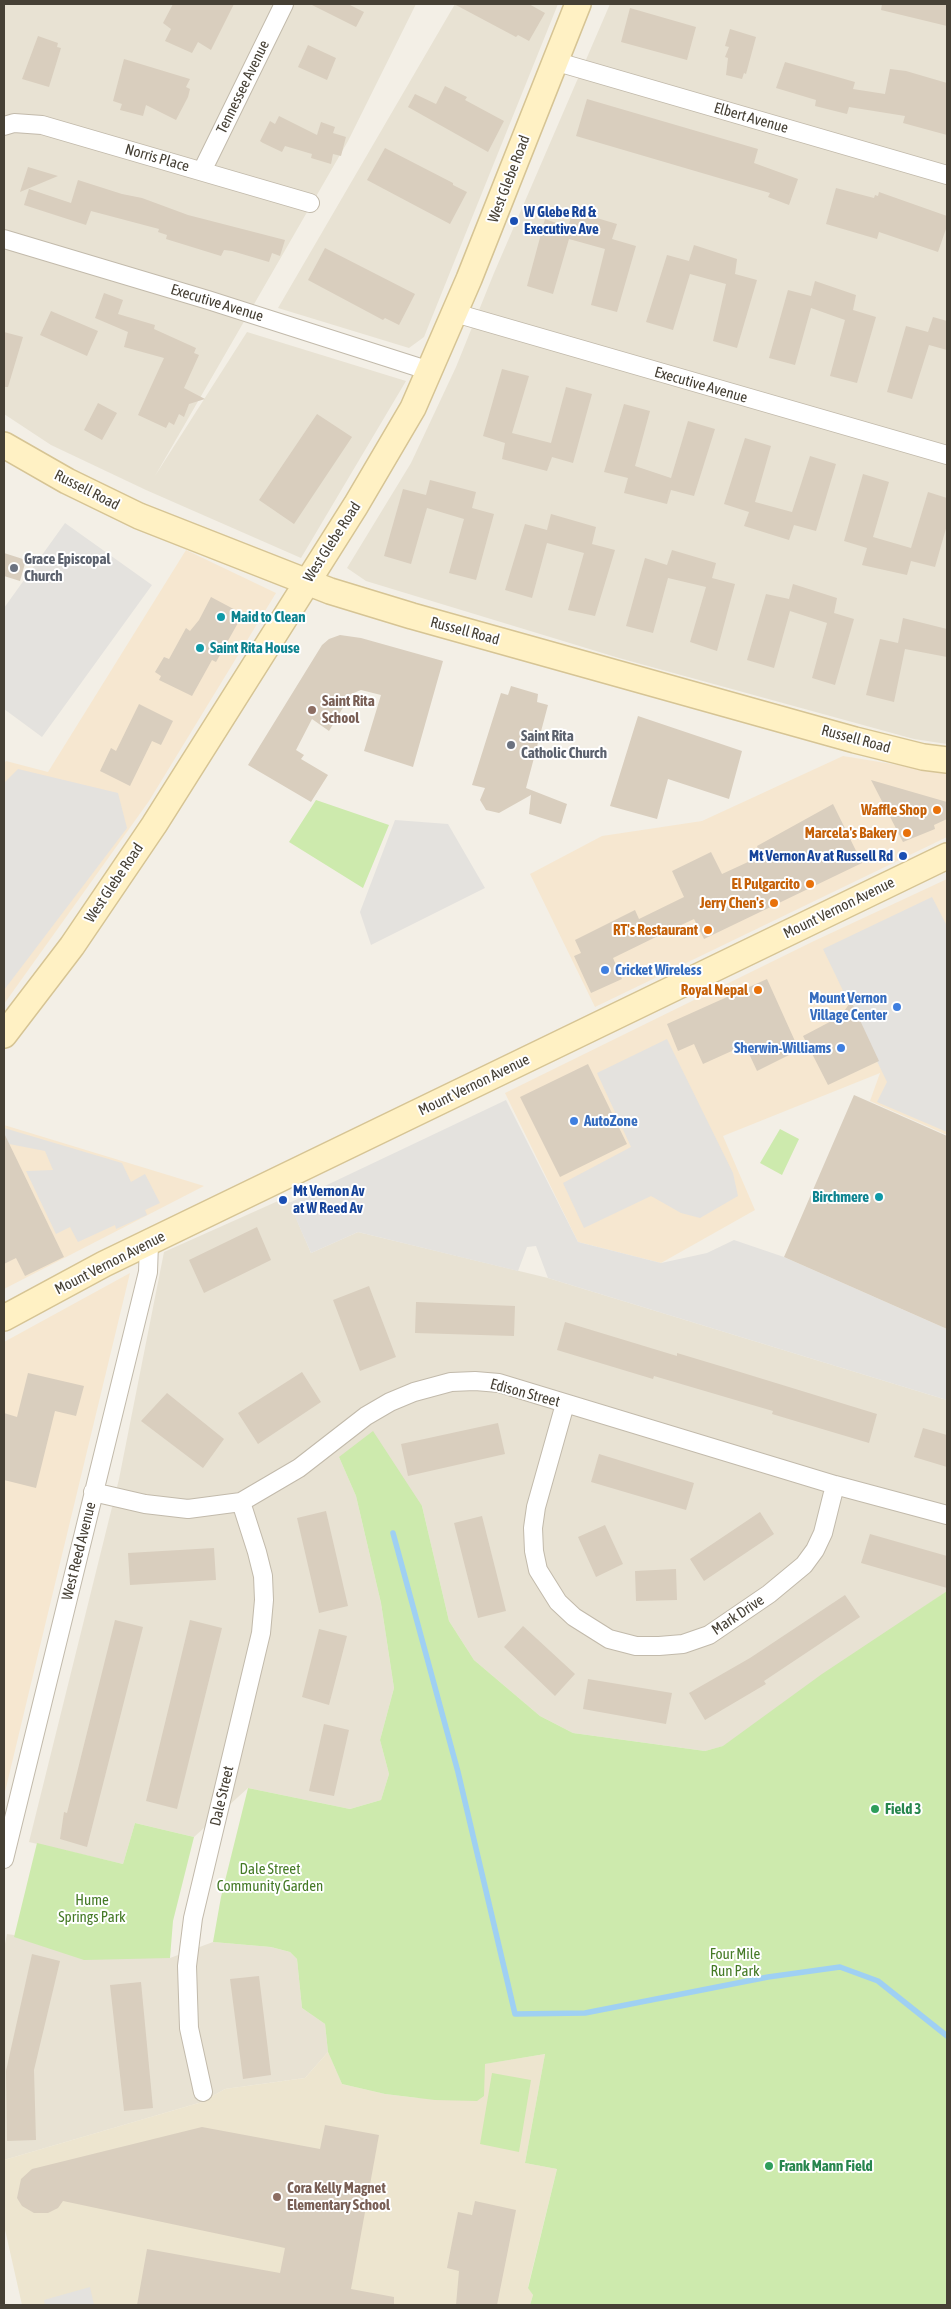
<!DOCTYPE html>
<style>
body{margin:0}
#map{position:relative;width:951px;height:2309px;overflow:hidden;background:#f3efe6;font-family:"Asap Condensed",sans-serif}
canvas{display:block}
.frame{position:absolute;inset:0;border:5px solid #464035;pointer-events:none}
</style>
<div id="map">
<canvas width="951" height="2309"></canvas>
<div class="frame"></div>
</div>
<script>
const ctx = document.querySelector('canvas').getContext('2d');
ctx.lineJoin = 'round';
function fillPath(path, color) {
  ctx.fillStyle = color;
  ctx.fill(path, 'evenodd');
}
function shape(rows) {
  const path = new Path2D();
  for (const r of rows) {
    path.moveTo(r[0], r[1]);
    for (let i = 2; i < r.length; i += 2) path.lineTo(r[i], r[i + 1]);
  }
  return path;
}
function stroke(path, color, width, dash) {
  ctx.strokeStyle = color;
  ctx.lineWidth = width;
  ctx.lineCap = dash ? 'butt' : 'round';
  ctx.setLineDash(dash || []);
  ctx.stroke(path);
}
function drawText(font, color, halo, rows, align = 'center') {
  ctx.font = font + ' "Asap Condensed",sans-serif';
  ctx.lineWidth = 4;
  ctx.setLineDash([]);
  ctx.textBaseline = 'middle';
  ctx.strokeStyle = halo;
  ctx.fillStyle = color;
  for (const [text, x, y, turn = 0] of rows) {
    ctx.save();
    ctx.translate(x, y);
    ctx.rotate((+turn || 0) * Math.PI / 180);
    ctx.textAlign = isNaN(turn) ? turn : align;
    if (halo) ctx.strokeText(text, 0, 0);
    ctx.fillText(text, 0, 0);
    ctx.restore();
  }
}
const residential = shape([
 [4,4,416,4,348,141,155,476,247,332,406,381,301,558,146,490,51,445,4,414],
 [455,4,558,4,424,337,409,348,278,308],
 [610,4,947,4,947,744,914,739,619,658,366,581,347,568,411,463,456,367,494,273],
 [287,1197,311,1253,358,1232,548,1278,947,1400,947,1591,724,1746,705,1751,573,1733,540,1716,474,1660,449,1621,422,1506,339,1457,356,1496,381,1603,394,1688,380,1740,389,1774,381,1800,350,1809,248,1788,194,1837,135,1823,123,1864,29,1842,119,1479,164,1252],
 [7,1934,170,1958,213,1942,271,1947,290,1952,297,1959,302,2008,325,2024,328,2052,305,2078,225,2089,202,2102,4,2160,4,1949]
]);
const commercial = shape([
 [186,550,276,593,149,801,4,1004,4,764,6,761,48,772],
 [843,756,947,773,947,837,595,1007,530,874,602,836,702,821],
 [947,879,947,1135,870,1101,880,1073,723,1136,755,1210,661,1263,578,1242,505,1093,814,941],
 [4,1125,204,1186,4,1289],
 [130,1273,41,1642,4,1796,4,1342]
]);
const education = shape([
 [328,2052,342,2084,385,2094,418,2098,484,2064,545,2054,525,2163,557,2169,528,2287,533,2295,530,2305,22,2305,4,2225,4,2160,202,2102,225,2089,305,2078]
]);
const green = shape([
 [316,800,389,825,363,888,289,842],
 [780,1129,799,1139,782,1175,760,1163],
 [373,1431,422,1506,449,1621,474,1660,540,1716,573,1733,705,1751,723,1746,822,1674,947,1591,947,2305,530,2305,533,2295,528,2288,557,2169,525,2163,545,2054,485,2064,484,2096,477,2101,435,2100,385,2094,342,2084,328,2052,325,2024,302,2008,297,1959,290,1952,271,1947,213,1942,221,1897,248,1788,350,1809,381,1800,389,1774,380,1740,394,1688,381,1603,356,1496,339,1457],
 [135,1823,194,1837,173,1921,170,1958,84,1960,14,1937,37,1843,123,1864],
 [492,2073,531,2080,519,2152,480,2144]
]);
const parking = shape([
 [65,523,152,585,42,737,4,709,4,608],
 [18,769,118,793,127,828,4,990,4,783],
 [395,820,448,824,485,888,371,945,360,912],
 [932,897,947,926,947,1132,877,1102,887,1082,823,949],
 [667,1039,733,1173,738,1196,700,1218,681,1213,651,1196,584,1228,563,1183,631,1147,597,1073],
 [506,1100,578,1242,661,1263,707,1253,734,1240,784,1257,947,1329,947,1400,548,1278,536,1246,527,1247,518,1271,358,1232,311,1253,289,1203],
 [4,1128,122,1163,131,1182,145,1174,160,1203,145,1210,147,1215,116,1229,115,1225,78,1242,70,1227,56,1234,26,1171,53,1170,45,1151,4,1143],
 [90,2287,94,2305,45,2305,44,2300]
]);
const stream = shape([
 [393,1533,458,1772,515,2014,585,2013,768,1977,840,1967,878,1981,947,2036]
]);
const building = shape([
 [173,4,234,4,211,50,198,42,192,53,165,41,171,29,163,23],
 [310,4,348,4,364,12,356,27],
 [454,4,529,4,545,13,529,41,518,35,516,37],
 [882,4,947,4,947,26,881,10],
 [630,8,696,27,687,60,621,42],
 [730,29,756,37,746,74,744,73,742,79,726,75,728,58,725,57,729,47,725,46],
 [38,36,58,43,57,47,61,48,49,87,22,79],
 [308,45,336,58,327,80,298,67],
 [124,59,190,79,186,87,190,89,188,97,176,120,146,105,143,116,120,110,122,104,113,101],
 [785,62,855,82,853,89,885,94,890,69,906,71,947,83,947,135,903,123,905,116,849,107,847,114,815,106,816,100,776,88],
 [445,86,467,97,465,100,504,121,488,152,408,107,415,94,436,104],
 [587,99,758,149,754,163,798,179,789,205,768,197,770,193,576,136],
 [279,116,317,135,321,122,335,127,333,133,346,137,341,156,333,154,331,164,311,158,312,154,285,146,282,152,263,143,260,141,270,121,275,124],
 [385,148,453,183,453,185,467,192,450,224,367,180],
 [28,167,58,176,20,192],
 [78,180,122,194,142,198,188,215,285,240,280,256,272,253,269,262,232,251,224,250,221,256,166,239,167,235,158,232,159,229,91,211,86,225,24,205,29,189,71,203],
 [836,188,874,198,875,195,878,196,879,192,947,216,947,226,938,252,879,232,877,239,826,224],
 [573,211,617,224,612,239,636,246,617,312,591,305,605,249,569,239,553,294,527,286,545,219,568,227],
 [694,245,737,259,735,274,757,280,737,348,713,341,726,284,690,274,673,330,646,322,667,255,689,261],
 [325,248,415,294,399,325,385,318,383,320,308,280],
 [815,281,856,295,853,310,876,317,857,383,830,376,845,320,811,308,795,365,769,358,788,290,811,296],
 [104,293,123,300,118,314,155,325,154,329,196,348,194,353,199,355,184,388,205,399,189,404,184,417,179,414,174,425,169,422,166,428,138,415,164,358,124,347,128,332,95,318],
 [51,311,98,331,87,356,40,335],
 [933,317,947,321,947,350,929,345,912,399,887,392,906,326,928,332],
 [4,332,23,337,8,387,4,387],
 [502,369,529,376,512,433,551,443,566,387,592,394,573,463,552,457,547,471,502,459,505,443,483,436],
 [98,403,117,413,102,440,84,430],
 [624,404,650,411,635,466,671,478,688,421,715,429,694,496,671,490,667,504,624,493,628,478,604,472],
 [317,414,352,437,294,524,259,500],
 [745,438,771,446,755,502,792,512,810,456,836,464,816,531,794,525,789,540,744,526,749,512,724,504],
 [863,474,889,482,873,537,911,548,928,492,947,498,947,525,935,567,911,561,907,575,862,565,867,548,844,541],
 [430,480,476,492,472,508,494,514,476,580,449,573,464,519,427,508,411,564,384,556,403,489,426,495],
 [551,514,596,527,592,544,615,550,595,616,568,610,584,553,547,543,532,598,505,590,525,524,547,530],
 [672,550,716,563,712,578,735,584,717,651,690,642,706,587,668,578,653,633,626,626,645,558,667,565],
 [4,553,26,560,20,581,4,576],
 [793,584,837,598,834,613,854,619,835,685,812,678,827,623,790,611,774,668,747,660,766,594,789,599],
 [211,597,243,614,216,662,212,660,192,696,159,680,161,676,155,672,164,657,169,659,186,628,190,631,199,620],
 [903,618,947,629,947,657,905,649,894,702,866,695,880,639,898,643],
 [340,635,361,638,443,661,413,767,364,751,381,695,361,690,351,694,329,731,312,719,296,750,304,755,301,759,328,775,311,802,248,765,322,645,329,639],
 [511,686,538,694,537,702,548,705,526,788,567,804,561,824,529,814,531,795,499,813,486,810,480,800,485,788,472,785,501,693,508,695],
 [139,704,173,721,161,745,152,741,130,786,100,771,111,748,116,751],
 [638,716,742,751,729,799,668,779,657,819,610,806],
 [871,780,947,802,947,819,934,825,935,829,903,842],
 [833,804,862,863,704,939,694,919,660,935,613,958,622,979,591,993,574,956,581,953,575,940,635,910,639,919,684,897,672,871,711,852,722,874,761,856,757,846],
 [767,979,799,1050,757,1071,745,1045,703,1064,694,1044,678,1051,667,1024],
 [851,1001,879,1061,828,1085,803,1036,841,1016],
 [588,1064,627,1144,560,1177,520,1097],
 [854,1095,947,1136,947,1329,784,1257],
 [4,1133,64,1257,25,1276,16,1258,4,1264],
 [257,1227,271,1260,204,1293,189,1260],
 [369,1286,396,1357,360,1371,333,1300],
 [416,1302,515,1306,514,1336,415,1333],
 [565,1322,677,1356,677,1353,727,1368,877,1414,869,1443,772,1414,773,1411,749,1404,654,1376,653,1379,557,1350],
 [302,1372,321,1402,258,1444,238,1413],
 [28,1373,84,1386,76,1416,55,1411,36,1488,4,1480,4,1413,17,1417],
 [167,1393,224,1439,203,1468,141,1421],
 [498,1423,505,1454,408,1476,401,1444],
 [923,1428,947,1435,947,1467,914,1457],
 [599,1454,694,1483,686,1510,591,1482],
 [326,1511,348,1606,319,1613,297,1518],
 [760,1512,774,1534,704,1581,690,1559],
 [482,1516,506,1611,478,1618,454,1523],
 [605,1525,623,1564,596,1577,578,1537],
 [870,1534,947,1556,947,1588,861,1563],
 [214,1548,216,1580,130,1585,128,1553],
 [676,1569,677,1600,636,1601,635,1571],
 [845,1595,860,1617,764,1681,766,1684,705,1720,689,1693,750,1658],
 [115,1620,143,1627,87,1847,60,1839,64,1812,67,1813],
 [190,1620,222,1628,177,1809,146,1801],
 [523,1626,575,1674,555,1696,504,1647],
 [319,1629,347,1636,329,1705,302,1697],
 [588,1679,672,1693,666,1724,583,1709],
 [324,1724,349,1730,334,1796,309,1791],
 [32,1954,60,1961,34,2070,36,2140,7,2141,6,2071],
 [259,1976,271,2075,243,2079,230,1979],
 [141,1982,153,2108,124,2111,110,1985],
 [325,2125,379,2135,351,2289,394,2297,394,2305,137,2305,147,2249,280,2273,285,2248,63,2201,58,2208,48,2213,34,2213,22,2206,17,2198,21,2179,32,2169,202,2127,320,2149],
 [475,2201,516,2210,497,2305,456,2305,459,2271,447,2268,458,2212,472,2215]
]);
const street = shape([
 [554,61,947,175],
 [4,126,14,123,42,125,310,203],
 [202,171,284,4],
 [4,239,208,300,430,371],
 [455,313,947,455],
 [565,1404,536,1507,533,1528,534,1551,538,1570,558,1602,574,1617,609,1639,636,1646,659,1646,683,1644,709,1635,769,1594,804,1565,815,1550,823,1533,835,1485],
 [93,1492,145,1504,188,1509,241,1502,299,1468,366,1416,390,1402,414,1392,451,1382,475,1381,499,1383,835,1485,947,1515],
 [4,1859,148,1272,149,1243],
 [203,2092,189,2028,187,1966,193,1918,261,1633,264,1600,263,1576,257,1552,241,1502]
]);
const secondary = shape([
 [4,445,67,481,139,516,330,591,412,616,855,740,923,757,947,760],
 [4,1035,72,946,154,825,356,505,413,408,469,279,578,4],
 [4,1318,104,1264,947,856]
]);
const markers = [
 [514,221,5,"#1a4fb4"],
 [14,568,5,"#6b7280"],
 [221,617,5,"#0f9aa8"],
 [200,648,5,"#0f9aa8"],
 [312,710,5,"#8d6e63"],
 [511,745,5,"#6b7280"],
 [937,810,5,"#e8710a"],
 [907,833,5,"#e8710a"],
 [903,856,5,"#1a4fb4"],
 [810,884,5,"#e8710a"],
 [774,903,5,"#e8710a"],
 [708,930,5,"#e8710a"],
 [605,970,5,"#3f7fe0"],
 [758,990,5,"#e8710a"],
 [897,1007,5,"#3f7fe0"],
 [841,1048,5,"#3f7fe0"],
 [574,1121,5,"#3f7fe0"],
 [879,1197,5,"#0f9aa8"],
 [283,1200,5,"#1a4fb4"],
 [875,1809,5,"#2e9e5b"],
 [769,2166,5,"#2e9e5b"],
 [277,2197,5,"#8d6e63"]
];
const streetNames = [
 ["Tennessee Avenue",243,87,-64],
 ["Elbert Avenue",751,118,16],
 ["Norris Place",157,158,16],
 ["West Glebe Road",509,179,-69],
 ["Executive Avenue",217,303,17],
 ["Executive Avenue",701,385,16],
 ["Russell Road",87,490,27],
 ["West Glebe Road",332,542,-57],
 ["Russell Road",465,631,15],
 ["Russell Road",856,739,15],
 ["West Glebe Road",114,883,-56],
 ["Mount Vernon Avenue",839,908,-26],
 ["Mount Vernon Avenue",474,1085,-26],
 ["Mount Vernon Avenue",110,1263,-27],
 ["Edison Street",525,1393,15],
 ["West Reed Avenue",79,1551,-76],
 ["Mark Drive",738,1615,-34],
 ["Dale Street",222,1796,-77]
];
const transitNames = [
 ["W Glebe Rd &",524,212],
 ["Executive Ave",524,229],
 ["Mt Vernon Av at Russell Rd",893,856,"right"],
 ["Mt Vernon Av",293,1191],
 ["at W Reed Av",293,1208]
];
const worshipNames = [
 ["Grace Episcopal",24,559],
 ["Church",24,576],
 ["Saint Rita",521,736],
 ["Catholic Church",521,753]
];
const cultureNames = [
 ["Maid to Clean",231,617],
 ["Saint Rita House",210,648],
 ["Birchmere",869,1197,"right"]
];
const educationNames = [
 ["Saint Rita",322,701],
 ["School",322,718],
 ["Cora Kelly Magnet",287,2188],
 ["Elementary School",287,2205]
];
const foodNames = [
 ["Waffle Shop",927,810],
 ["Marcela's Bakery",897,833],
 ["El Pulgarcito",800,884],
 ["Jerry Chen's",764,903],
 ["RT's Restaurant",698,930],
 ["Royal Nepal",748,990]
];
const shopNames = [
 ["Cricket Wireless",615,970],
 ["Mount Vernon",887,998,"right"],
 ["Village Center",887,1015,"right"],
 ["Sherwin-Williams",831,1048,"right"],
 ["AutoZone",584,1121]
];
const leisureNames = [
 ["Field 3",885,1809],
 ["Frank Mann Field",779,2166]
];
const parkNames = [
 ["Dale Street",270,1869],
 ["Community Garden",270,1886],
 ["Hume",92,1900],
 ["Springs Park",92,1917],
 ["Four Mile",735,1954],
 ["Run Park",735,1971]
];
fillPath(residential, '#e8e2d3');
fillPath(commercial, '#f6e7d0');
fillPath(education, '#ede5cf');
fillPath(green, '#cdeaad');
fillPath(parking, '#e4e2de');
stroke(stream, '#9fd0f3', 5.5);
fillPath(building, '#d9cebe');
stroke(street, '#c2baab', 20);
stroke(secondary, '#d6c494', 28);
stroke(street, '#fff', 18);
stroke(secondary, '#fff1c4', 25);
for (const [x, y, r, color] of markers) {
  const dot = new Path2D();
  dot.arc(x, y, r, 0, 2 * Math.PI);
  ctx.fillStyle = color;
  ctx.fill(dot);
  stroke(dot, '#fff', 2);
}
drawText('15px', '#464035', '#fff', streetNames);
drawText('bold 15px', '#164399', '#fff', transitNames, 'left');
drawText('bold 15px', '#5b616d', '#fff', worshipNames, 'left');
drawText('bold 15px', '#0d838f', '#fff', cultureNames, 'left');
drawText('bold 15px', '#785e54', '#fff', educationNames, 'left');
drawText('bold 15px', '#c56008', '#fff', foodNames, 'right');
drawText('bold 15px', '#366cbe', '#fff', shopNames, 'left');
drawText('bold 15px', '#27864d', '#fff', leisureNames, 'left');
drawText('15px', '#457a26', '#fff', parkNames);
</script>
